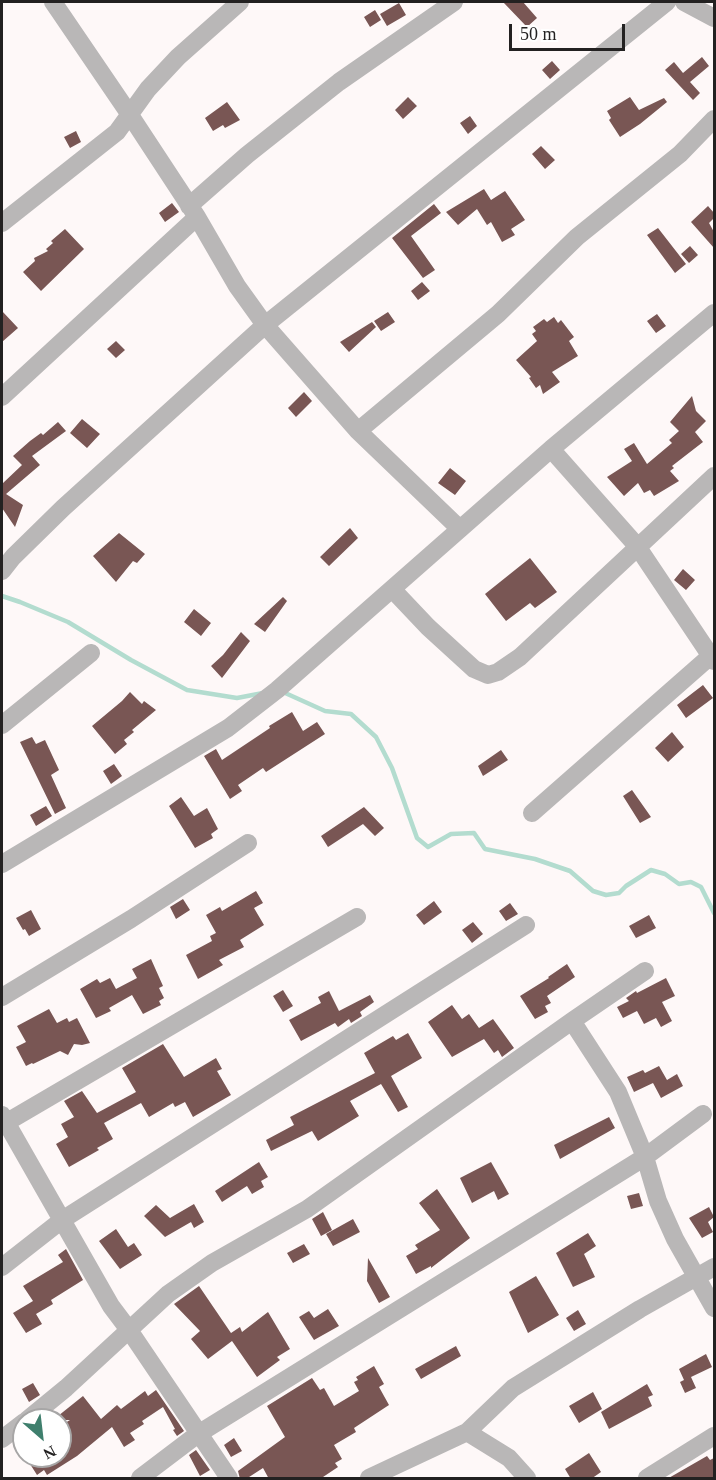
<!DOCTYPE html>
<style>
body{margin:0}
#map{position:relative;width:716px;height:1480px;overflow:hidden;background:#fef8f8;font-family:"Times New Roman",serif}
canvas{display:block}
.frame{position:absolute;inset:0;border:3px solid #232121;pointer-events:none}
.north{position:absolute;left:12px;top:1408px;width:60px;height:60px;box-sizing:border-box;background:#fff;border:2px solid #a7a6a6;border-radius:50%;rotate:152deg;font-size:16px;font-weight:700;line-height:24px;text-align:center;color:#232121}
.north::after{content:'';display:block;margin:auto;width:21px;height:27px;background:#3f7f6d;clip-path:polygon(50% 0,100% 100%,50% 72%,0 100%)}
.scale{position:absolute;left:509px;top:24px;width:116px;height:27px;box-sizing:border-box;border:3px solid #232121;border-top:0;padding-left:8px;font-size:18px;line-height:21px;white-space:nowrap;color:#232121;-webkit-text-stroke:4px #fff;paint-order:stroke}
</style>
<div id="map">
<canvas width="716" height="1480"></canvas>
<div class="frame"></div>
<div class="north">N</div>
<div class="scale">50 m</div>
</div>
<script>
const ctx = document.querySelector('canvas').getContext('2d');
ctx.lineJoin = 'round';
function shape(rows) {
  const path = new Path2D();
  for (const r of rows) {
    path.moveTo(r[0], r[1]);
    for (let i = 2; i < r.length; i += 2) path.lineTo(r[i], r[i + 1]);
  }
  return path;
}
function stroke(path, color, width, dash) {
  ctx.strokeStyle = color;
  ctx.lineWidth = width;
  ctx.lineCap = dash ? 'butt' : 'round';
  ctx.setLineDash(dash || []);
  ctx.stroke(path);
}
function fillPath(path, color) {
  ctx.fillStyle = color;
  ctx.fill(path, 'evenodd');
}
const stream = shape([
 [2,596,20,602,68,622,131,660,187,690,237,698,263,693],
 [283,692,325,711,351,714,376,737,392,768,417,838,428,847,451,834,474,833,485,849,535,859,570,871,593,891,606,895,619,893,626,886,651,870,665,874,679,884,691,882,701,887,714,913]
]);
const building = shape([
 [503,2,523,2,537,18,527,27],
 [399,3,406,15,387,26,380,14],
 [375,10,381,20,370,27,364,17],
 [702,57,709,66,690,82,700,93,693,100,665,70,674,62,683,73],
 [552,61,560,70,550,79,542,70],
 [408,97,417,106,403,119,395,110],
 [630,97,639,110,664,98,667,102,640,124,620,137,609,120,611,118,607,111],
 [227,102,240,120,225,128,223,125,213,131,205,118],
 [470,116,477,126,468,134,460,123],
 [76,131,81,142,70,148,64,137],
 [541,146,555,160,545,169,532,154],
 [484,189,491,200,505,191,525,220,511,229,515,235,502,242,491,222,487,225,477,209,458,225,446,212],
 [172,203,179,212,165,222,159,213],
 [434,204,441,213,411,236,435,270,423,278,392,238],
 [708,206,714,213,714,218,709,223,714,232,714,248,691,222],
 [658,228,686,264,675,273,647,235],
 [65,229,84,249,41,291,23,272,35,261,34,258,48,251,46,249,53,243,51,241],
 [690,246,698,255,689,263,681,254],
 [422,282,430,291,418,300,411,291],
 [2,311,18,328,2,342],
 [388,312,395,322,381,331,374,321],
 [657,314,666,326,656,333,647,321],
 [554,317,558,323,561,320,574,337,569,341,578,356,552,372,560,382,543,394,540,385,536,388,529,378,531,377,516,360,537,341,532,334,536,331,533,327,544,319,547,322],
 [372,322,376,327,349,352,340,342],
 [116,341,125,350,116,358,107,349],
 [304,392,312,401,296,417,288,408],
 [692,396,696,411,706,421,695,432,703,442,672,466,674,468,670,471,679,481,654,496,650,490,644,493,638,483,624,496,607,477,632,461,624,449,634,443,647,464,672,443,669,440,679,431,670,422],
 [82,419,100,434,87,448,70,433],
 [58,422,66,431,32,456,40,465,6,494,23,505,15,527,2,508,2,484,22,465,13,456,30,441,41,433,43,435],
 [450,468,466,481,455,495,438,483],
 [350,528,358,538,329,566,320,557],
 [119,533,145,554,137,563,133,561,116,582,93,556],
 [530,558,557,592,535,608,530,603,506,621,485,594],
 [683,569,695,580,686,590,674,580],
 [283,597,287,601,265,632,254,624],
 [194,609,211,623,201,636,184,622],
 [241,632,250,641,222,678,211,666,223,655],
 [703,685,713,698,686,718,677,705],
 [130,692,142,704,144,701,156,710,132,730,134,732,124,740,127,744,115,754,92,726,122,701],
 [292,712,303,731,317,722,325,734,266,772,263,768,238,785,242,791,230,799,204,756,216,749,222,760,270,728,269,726],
 [672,732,684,747,668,762,655,748],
 [32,737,36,744,45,740,59,770,51,775,66,808,55,814,20,742],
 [501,750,508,760,483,776,478,766],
 [114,764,122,776,111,784,103,771],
 [632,790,651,817,640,823,623,796],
 [181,797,194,816,207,808,218,829,211,834,213,838,195,848,169,806],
 [46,806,52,816,36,826,30,815],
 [364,807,384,828,375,836,363,824,328,847,321,836],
 [256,891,263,903,254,908,264,925,240,940,244,947,219,960,223,965,198,979,186,955,212,941,210,936,216,933,206,915,220,907,222,911],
 [183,899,190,910,176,919,170,907],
 [434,901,442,912,424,925,416,915],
 [510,903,518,914,506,921,499,911],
 [31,910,41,929,29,936,25,929,23,930,16,918],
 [649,915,656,928,636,938,629,926],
 [473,922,483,934,472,943,462,930],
 [151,959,163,986,159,988,164,998,159,1001,161,1005,143,1014,132,995,109,1008,111,1011,96,1018,80,989,97,979,100,983,110,978,116,989,137,978,132,969],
 [567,964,575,977,547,996,551,1003,545,1006,548,1012,535,1019,520,996,549,978,548,977],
 [666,978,675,996,662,1002,672,1021,661,1027,656,1018,644,1024,637,1011,623,1018,617,1007,629,1001,626,998,636,991,637,993],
 [283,990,293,1006,283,1012,273,996],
 [329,991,339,1011,370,995,374,1002,360,1012,362,1016,351,1023,349,1019,338,1027,335,1023,301,1041,289,1020,321,1003,318,997],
 [452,1005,462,1019,469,1014,479,1028,493,1019,514,1048,502,1057,498,1050,494,1053,484,1039,452,1057,428,1022],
 [49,1009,57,1023,67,1018,69,1022,77,1018,90,1043,82,1045,74,1044,68,1055,60,1051,33,1064,32,1063,26,1066,16,1047,26,1042,17,1026],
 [408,1033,422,1058,391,1076,408,1107,398,1112,381,1084,350,1101,359,1116,318,1141,312,1131,271,1151,266,1140,294,1125,290,1117,375,1073,364,1053,393,1036,396,1040],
 [163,1044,184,1077,216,1058,222,1069,217,1071,231,1095,193,1117,185,1102,175,1107,173,1103,149,1117,141,1103,104,1123,113,1139,97,1148,99,1150,69,1167,56,1144,68,1137,61,1124,74,1117,64,1101,82,1091,97,1113,136,1092,122,1068],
 [659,1066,667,1080,677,1074,683,1086,661,1098,653,1083,634,1092,627,1077,643,1070,645,1073],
 [609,1117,615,1128,560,1159,554,1145],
 [259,1162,268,1177,261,1181,264,1187,252,1194,247,1186,222,1202,215,1191],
 [491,1162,509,1194,498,1200,494,1191,472,1203,460,1178],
 [437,1189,470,1238,431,1268,431,1266,416,1274,406,1256,418,1249,415,1245,440,1230,419,1203],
 [639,1193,643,1206,631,1209,627,1196],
 [194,1204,204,1222,194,1228,191,1222,165,1237,144,1216,156,1205,170,1218],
 [709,1207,714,1217,708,1222,713,1232,702,1238,689,1218],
 [323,1212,332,1230,321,1236,312,1219],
 [353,1219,360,1232,333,1246,326,1234],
 [116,1229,128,1247,134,1243,142,1255,120,1269,99,1241],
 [588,1233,596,1246,584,1254,595,1277,573,1287,556,1253],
 [304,1244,310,1254,293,1263,287,1253],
 [66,1249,83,1280,51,1300,53,1304,36,1314,42,1324,26,1333,13,1313,33,1301,23,1286,63,1262,58,1255],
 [368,1258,390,1297,379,1303,367,1281],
 [536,1276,559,1315,528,1333,509,1292],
 [199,1286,231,1333,240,1327,242,1332,268,1312,290,1349,277,1357,280,1360,257,1377,232,1341,208,1359,191,1339,200,1331,174,1304],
 [328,1309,339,1326,314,1340,299,1317,309,1311,314,1318],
 [578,1310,586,1324,574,1331,566,1318],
 [456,1346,461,1356,421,1379,415,1369],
 [706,1354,712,1367,691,1377,696,1388,685,1393,680,1382,684,1380,679,1369],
 [374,1366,384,1384,379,1387,389,1405,354,1428,356,1432,334,1445,342,1459,335,1463,338,1467,320,1479,269,1479,263,1468,246,1479,240,1479,238,1471,285,1437,267,1406,312,1378,320,1390,324,1388,334,1406,359,1391,354,1382,358,1380,356,1377],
 [33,1383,40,1395,29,1402,22,1389],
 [647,1384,653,1395,648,1397,652,1406,609,1429,601,1412],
 [156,1390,184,1431,177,1436,173,1430,175,1429,163,1407,142,1421,144,1424,130,1433,135,1440,124,1447,112,1427,77,1456,47,1475,44,1470,37,1475,25,1456,60,1456,60,1426,70,1420,53,1420,83,1396,101,1419,117,1405,121,1409,145,1391,148,1396],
 [593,1392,602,1409,579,1423,569,1406],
 [234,1438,242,1451,231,1457,224,1445],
 [196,1450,210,1470,200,1476,189,1455],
 [589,1453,601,1472,591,1479,571,1479,565,1469],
 [707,1456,710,1460,714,1458,714,1479,667,1479]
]);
const minor = shape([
 [53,2,130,115,197,217,237,286,265,325,358,431,460,529],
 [684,2,714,18],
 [189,206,247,155,339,82,454,2],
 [2,223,117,132,148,89,178,57,240,2],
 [2,397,197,217],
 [358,431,498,314,577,237,680,154,714,119],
 [551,449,637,546,714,661],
 [2,571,13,557,63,508,265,325,667,2],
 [392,589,428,627,474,669,488,675,498,672,520,657,714,476],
 [2,725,91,653],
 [532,813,714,653],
 [2,864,228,728,277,690,551,449,714,313],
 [2,997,131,919,248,843],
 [572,1021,618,1092,645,1157,658,1201,675,1239,714,1308],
 [2,1115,111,1306,129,1330,229,1478],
 [2,1125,357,917],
 [2,1267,62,1220,526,925],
 [27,1420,66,1388,168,1294,212,1263,307,1209,572,1021,645,971],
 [467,1432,509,1458,527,1478],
 [2,1439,24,1422],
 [140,1478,198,1434,645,1157,703,1114],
 [369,1478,467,1432,513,1388,640,1309,714,1267],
 [647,1478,714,1436]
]);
stroke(stream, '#b3dccf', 4.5);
fillPath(building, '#795654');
stroke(minor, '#b9b7b7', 18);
</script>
